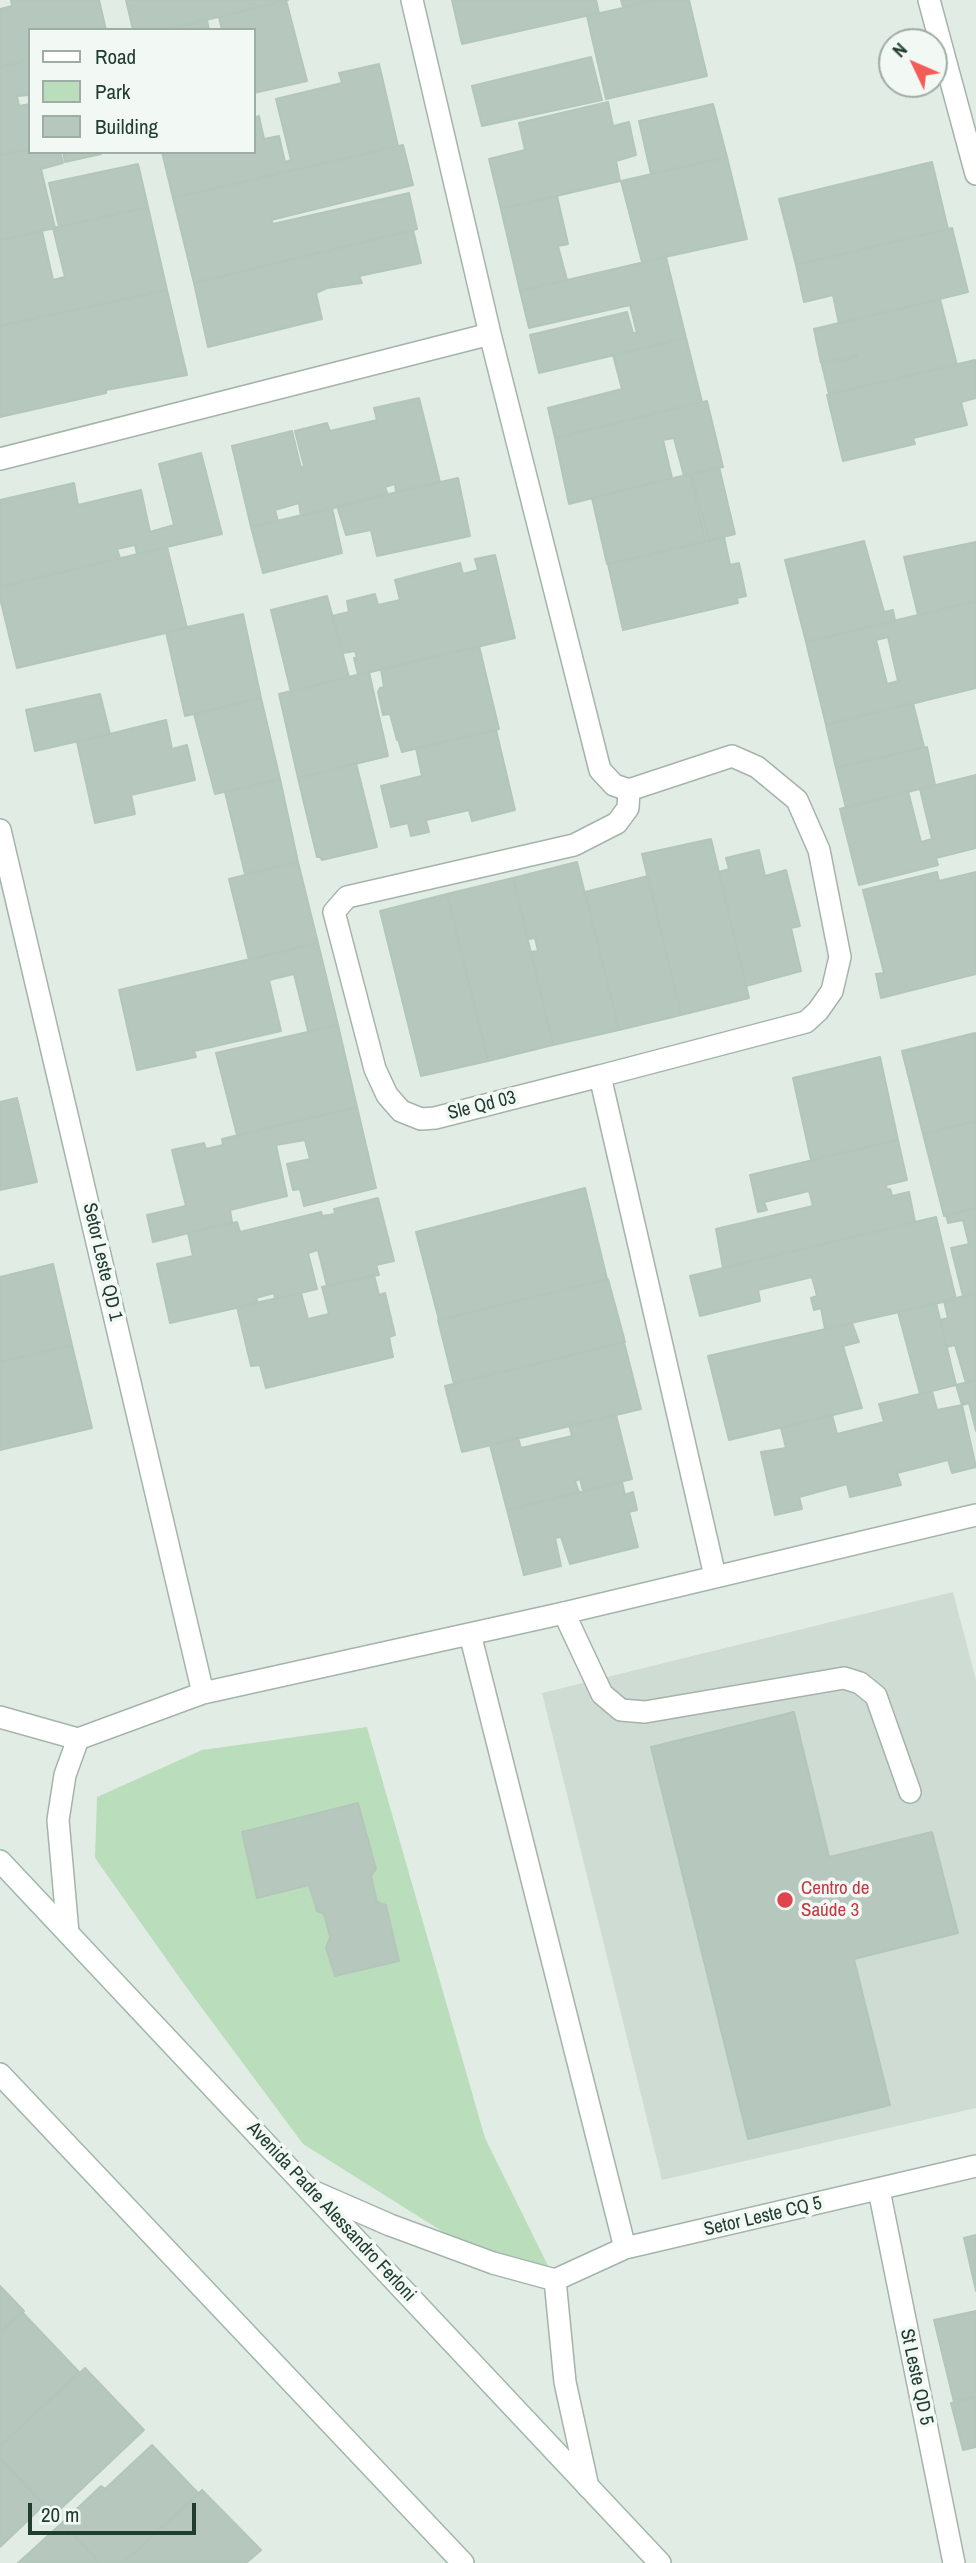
<!DOCTYPE html>
<meta charset="utf-8">
<style>
body{margin:0}
#map{position:relative;width:976px;height:2563px;overflow:hidden;background:#e1ece5;font-family:"Archivo Narrow",sans-serif}
canvas{display:block}
.legend{position:absolute;left:28px;top:28px;width:228px;height:126px;box-sizing:border-box;background:#f2f8f4;border:2px solid #9eada6;margin:0;padding:9px 12px;list-style:none;font-size:21px;color:#213d30}
.legend li{display:flex;align-items:center;gap:14px;height:35px}
.legend b{width:35px;border:2px solid #9eada6}
.north{position:absolute;left:878px;top:28px;width:70px;height:70px;box-sizing:border-box;background:#f2f8f4;border:2px solid #9eada6;border-radius:50%;rotate:314deg;font-size:19px;font-weight:700;line-height:28px;text-align:center;color:#213d30}
.north::after{content:'';display:block;margin:auto;width:24px;height:32px;background:#f45c57;clip-path:polygon(50% 0,100% 100%,50% 72%,0 100%)}
.scale{position:absolute;left:28px;top:2503px;width:168px;height:32px;box-sizing:border-box;border:4px solid #213d30;border-top:0;padding-left:9px;font-size:21px;line-height:24px;white-space:nowrap;color:#213d30;-webkit-text-stroke:5px #f2f8f4;paint-order:stroke}
</style>
<div id="map">
<canvas width="976" height="2563"></canvas>
<ul class="legend">
<li><b style="height:9px;background:#fff"></b>Road</li>
<li><b style="height:19px;background:#badebc"></b>Park</li>
<li><b style="height:19px;background:#b6c7bd"></b>Building</li>
</ul>
<div class="north">N</div>
<div class="scale">20 m</div>
</div>
<script>
const ctx = document.querySelector('canvas').getContext('2d');
ctx.lineJoin = 'round';
function fillPath(path, color) {
  ctx.fillStyle = color;
  ctx.fill(path, 'evenodd');
}
function shape(rows) {
  const path = new Path2D();
  for (const r of rows) {
    path.moveTo(r[0], r[1]);
    for (let i = 2; i < r.length; i += 2) path.lineTo(r[i], r[i + 1]);
  }
  return path;
}
function stroke(path, color, width, dash) {
  ctx.strokeStyle = color;
  ctx.lineWidth = width;
  ctx.lineCap = dash ? 'butt' : 'round';
  ctx.setLineDash(dash || []);
  ctx.stroke(path);
}
function drawText(font, color, halo, rows, align = 'center') {
  ctx.font = font + ' "Archivo Narrow",sans-serif';
  ctx.lineWidth = 7;
  ctx.setLineDash([]);
  ctx.textBaseline = 'middle';
  ctx.strokeStyle = halo;
  ctx.fillStyle = color;
  for (const [text, x, y, turn = 0] of rows) {
    ctx.save();
    ctx.translate(x, y);
    ctx.rotate((+turn || 0) * Math.PI / 180);
    ctx.textAlign = isNaN(turn) ? turn : align;
    if (halo) ctx.strokeText(text, 0, 0);
    ctx.fillText(text, 0, 0);
    ctx.restore();
  }
}
const built = shape([
 [953,1592,976,1680,976,2108,662,2180,542,1693]
]);
const green = shape([
 [367,1727,485,2138,555,2280,448,2235,303,2144,184,1984,95,1858,97,1797,202,1750]
]);
const building = shape([
 [11,0,99,0,106,30,30,30,30,60,0,67,0,9,12,6,11,0],
 [126,0,288,0,165,30,133,30,126,0],
 [286,0,307,81,254,93,254,30,222,30,219,17,286,0],
 [452,0,596,0,599,13,462,44,452,0],
 [621,0,658,0,623,7,621,0],
 [658,0,689,0,707,76,606,99,587,16,658,0],
 [207,20,209,30,165,30,207,20],
 [591,57,602,100,482,126,472,86,591,57],
 [30,60,30,95,17,96,19,106,30,104,30,149,0,155,0,67,30,60],
 [379,64,398,146,173,198,162,152,254,152,254,118,259,116,264,139,279,136,285,162,291,160,276,99,342,83,339,73,379,64],
 [608,102,613,126,629,122,636,155,616,161,620,181,501,209,489,159,525,150,519,123,608,102],
 [713,104,727,157,651,174,639,121,713,104],
 [403,145,413,185,271,220,273,224,409,193,417,229,194,283,173,198,403,145],
 [30,149,30,152,60,152,63,163,41,169,55,228,0,240,0,155,30,149],
 [63,152,100,152,101,154,65,162,63,152],
 [727,157,747,239,642,262,621,181,727,157],
 [932,162,948,229,796,265,779,199,932,162],
 [138,164,148,207,59,227,49,183,138,164],
 [557,196,568,244,558,246,567,280,520,291,501,209,557,196],
 [148,207,167,290,0,326,0,240,42,231,53,280,65,277,53,228,148,207],
 [952,228,968,292,839,324,833,295,804,302,796,265,952,228],
 [413,230,421,263,359,276,362,283,327,288,316,293,322,319,208,347,194,283,413,230],
 [666,257,686,338,539,373,530,335,627,312,633,333,637,333,630,305,529,328,520,291,666,257],
 [167,290,187,375,106,390,106,393,0,417,0,326,167,290],
 [940,299,957,365,829,394,822,365,857,357,857,355,821,363,814,329,940,299],
 [686,338,702,402,555,438,548,408,622,389,613,355,686,338],
 [975,360,976,398,961,402,967,425,913,438,915,444,843,461,827,395,975,360],
 [419,398,440,482,396,492,395,484,385,487,388,495,301,516,299,503,275,510,278,521,251,527,232,446,292,431,301,468,304,466,295,431,327,423,330,431,377,420,374,408,419,398],
 [707,401,723,467,684,476,674,438,663,440,672,478,569,504,555,438,707,401],
 [201,453,222,534,137,554,135,545,117,549,120,558,0,587,0,500,74,483,78,505,141,490,150,532,174,525,159,464,201,453],
 [719,467,735,534,708,541,692,474,719,467],
 [690,474,706,542,607,564,592,498,690,474],
 [458,478,470,536,377,556,371,530,346,535,337,506,458,478],
 [332,508,342,553,263,573,251,527,332,508],
 [724,537,730,565,739,563,746,596,737,598,738,603,623,630,608,564,724,537],
 [864,541,884,612,893,610,895,621,806,642,785,560,864,541],
 [976,542,976,601,918,615,904,557,976,542],
 [167,547,187,628,17,668,0,598,0,587,167,547],
 [495,555,515,638,358,675,354,658,357,658,355,651,343,653,332,616,349,612,347,601,375,594,378,605,400,600,395,580,460,563,463,574,478,570,475,559,495,555],
 [327,596,349,677,291,692,271,610,327,596],
 [976,601,976,688,826,725,806,642,976,601],
 [888,637,898,681,887,684,876,640,888,637],
 [243,614,261,698,185,716,166,632,243,614],
 [479,646,499,729,402,752,398,739,397,740,390,714,383,715,378,692,380,688,384,687,381,669,479,646],
 [369,672,388,756,298,778,279,694,369,672],
 [100,694,110,734,35,751,26,710,100,694],
 [261,698,280,779,215,794,194,714,261,698],
 [913,703,924,747,836,768,826,725,913,703],
 [166,720,172,749,187,745,195,780,131,795,135,814,95,823,77,742,166,720],
 [496,730,515,810,472,821,469,810,426,820,429,832,411,836,408,823,391,827,381,786,422,776,416,748,496,730],
 [927,747,935,785,846,808,836,768,927,747],
 [356,763,377,847,322,860,320,857,317,857,298,778,356,763],
 [976,775,976,848,936,858,938,865,859,885,840,809,908,791,921,842,932,839,920,789,976,775],
 [280,779,298,862,245,874,225,792,280,779],
 [711,839,749,998,681,1015,642,854,711,839],
 [759,850,765,876,786,870,800,926,791,928,801,971,746,986,719,872,729,869,726,858,759,850],
 [298,862,318,943,249,960,229,879,298,862],
 [577,862,619,1030,553,1045,531,952,538,951,535,938,528,939,513,878,577,862],
 [937,872,939,881,976,872,976,974,881,998,876,974,884,973,863,890,937,872],
 [648,876,681,1015,619,1030,585,892,648,876],
 [513,878,553,1045,488,1061,447,894,513,878],
 [447,894,488,1061,421,1076,380,911,447,894],
 [318,943,338,1025,308,1031,294,974,269,980,281,1031,194,1051,196,1057,137,1070,119,990,318,943],
 [338,1025,357,1107,237,1135,216,1053,338,1025],
 [975,1033,976,1121,923,1134,902,1051,975,1033],
 [880,1057,898,1140,811,1160,793,1078,880,1057],
 [17,1098,37,1182,0,1190,0,1102,17,1098],
 [357,1107,376,1188,304,1206,300,1189,293,1190,287,1164,310,1159,305,1140,276,1145,287,1196,230,1210,232,1222,153,1242,147,1215,186,1206,172,1150,204,1143,206,1149,223,1145,222,1139,357,1107],
 [976,1121,976,1208,944,1216,923,1134,976,1121],
 [898,1140,907,1180,886,1185,887,1190,890,1189,892,1196,909,1192,915,1222,723,1268,716,1229,813,1206,809,1191,764,1202,767,1210,758,1212,750,1175,898,1140],
 [585,1188,607,1279,439,1320,416,1232,585,1188],
 [378,1198,394,1261,376,1265,379,1275,327,1286,318,1250,308,1253,317,1289,275,1299,274,1293,256,1298,258,1303,170,1323,157,1264,193,1256,188,1233,237,1222,240,1232,321,1212,322,1216,335,1214,334,1209,378,1198],
 [976,1208,976,1293,963,1296,951,1248,969,1244,963,1220,948,1223,946,1215,976,1208],
 [936,1217,956,1299,825,1329,821,1308,814,1310,811,1298,817,1296,812,1277,758,1290,760,1301,700,1316,690,1276,936,1217],
 [53,1264,72,1345,0,1362,0,1277,53,1264],
 [374,1275,379,1295,385,1293,395,1335,389,1337,393,1357,266,1388,260,1365,251,1366,237,1307,301,1293,308,1319,329,1314,322,1287,374,1275],
 [608,1279,625,1342,454,1384,438,1320,608,1279],
 [976,1293,976,1380,966,1383,955,1345,947,1347,940,1320,948,1318,944,1301,976,1293],
 [936,1303,956,1385,920,1394,898,1312,936,1303],
 [852,1323,859,1342,843,1346,862,1408,729,1440,708,1356,852,1323],
 [624,1342,641,1409,462,1452,445,1386,624,1342],
 [72,1345,92,1428,0,1450,0,1362,72,1345],
 [976,1380,976,1431,969,1403,962,1405,956,1385,976,1380],
 [932,1391,937,1410,962,1405,976,1467,952,1473,948,1460,897,1473,901,1485,850,1497,847,1484,799,1497,802,1509,775,1515,761,1452,786,1448,781,1428,832,1415,837,1434,884,1422,879,1404,932,1391],
 [616,1415,632,1479,583,1491,580,1479,575,1481,579,1492,507,1510,490,1445,518,1438,521,1448,572,1436,569,1425,616,1415],
 [622,1482,625,1495,633,1492,637,1510,629,1512,638,1547,570,1564,561,1537,555,1538,561,1566,524,1575,507,1510,622,1482],
 [794,1712,829,1857,932,1832,958,1933,854,1959,890,2105,748,2139,651,1747,794,1712],
 [358,1803,376,1869,371,1876,377,1902,386,1905,399,1961,335,1976,326,1948,330,1937,324,1914,317,1911,309,1885,257,1898,242,1832,358,1803],
 [976,2235,976,2291,964,2238,976,2235],
 [0,2286,24,2311,0,2333,0,2286],
 [976,2311,976,2397,954,2402,934,2320,976,2311],
 [22,2312,79,2372,0,2446,0,2333,22,2312],
 [85,2368,144,2430,54,2515,0,2458,0,2446,85,2368],
 [976,2397,976,2447,963,2450,951,2403,976,2397],
 [152,2445,199,2494,123,2563,100,2563,62,2523,101,2486,105,2489,152,2445],
 [0,2458,44,2505,0,2547,0,2458],
 [202,2490,261,2550,260,2551,246,2563,123,2563,202,2490],
 [62,2523,100,2563,18,2563,62,2523]
]);
const service = shape([
 [564,1613,602,1694,621,1710,645,1712,844,1678,860,1683,876,1696,910,1792]
]);
const minor = shape([
 [412,0,490,334,600,770,614,785,629,790,732,756,757,767,797,800,819,850,840,957,832,991,818,1011,806,1022,600,1076],
 [929,0,976,174],
 [0,459,490,334],
 [629,790,628,808,617,823,574,845,347,897,334,912,375,1069,387,1095,401,1111,421,1119,435,1118,600,1076,715,1576],
 [0,830,203,1693],
 [470,1634,625,2248],
 [0,1717,78,1739,203,1693,564,1613,976,1515],
 [68,1933,58,1820,65,1775,78,1739],
 [879,2190,954,2563],
 [312,2191,390,2225,493,2263,555,2280],
 [555,2280,625,2248,976,2166],
 [555,2280,565,2382,588,2487]
]);
const secondary = shape([
 [0,1861,660,2563],
 [0,2074,463,2563]
]);
const markers = [
 [785,1900,9,"#e0444e"]
];
const streetNames = [
 ["Sle Qd 03",482,1106,-14],
 ["Setor Leste QD 1",102,1262,77],
 ["Avenida Padre Alessandro Ferloni",331,2212,47],
 ["Setor Leste CQ 5",763,2217,-13],
 ["St Leste QD 5",916,2377,78]
];
const healthNames = [
 ["Centro de",801,1889],
 ["Saúde 3",801,1911]
];
fillPath(built, '#cfdcd3');
fillPath(green, '#badebc');
fillPath(building, '#b6c7bd');
stroke(building, '#b3c6ba', 2);
stroke(service, '#a4b4ab', 24);
stroke(minor, '#a4b4ab', 24);
stroke(secondary, '#9fb8aa', 24);
stroke(service, '#fff', 21);
stroke(minor, '#fff', 21);
stroke(secondary, '#fff', 21);
for (const [x, y, r, color] of markers) {
  const dot = new Path2D();
  dot.arc(x, y, r, 0, 2 * Math.PI);
  ctx.fillStyle = color;
  ctx.fill(dot);
  stroke(dot, '#f2f8f4', 2.5);
}
drawText('19px', '#213d30', '#f2f8f4', streetNames);
drawText('19px', '#be3a42', '#f2f8f4', healthNames, 'left');
</script>
